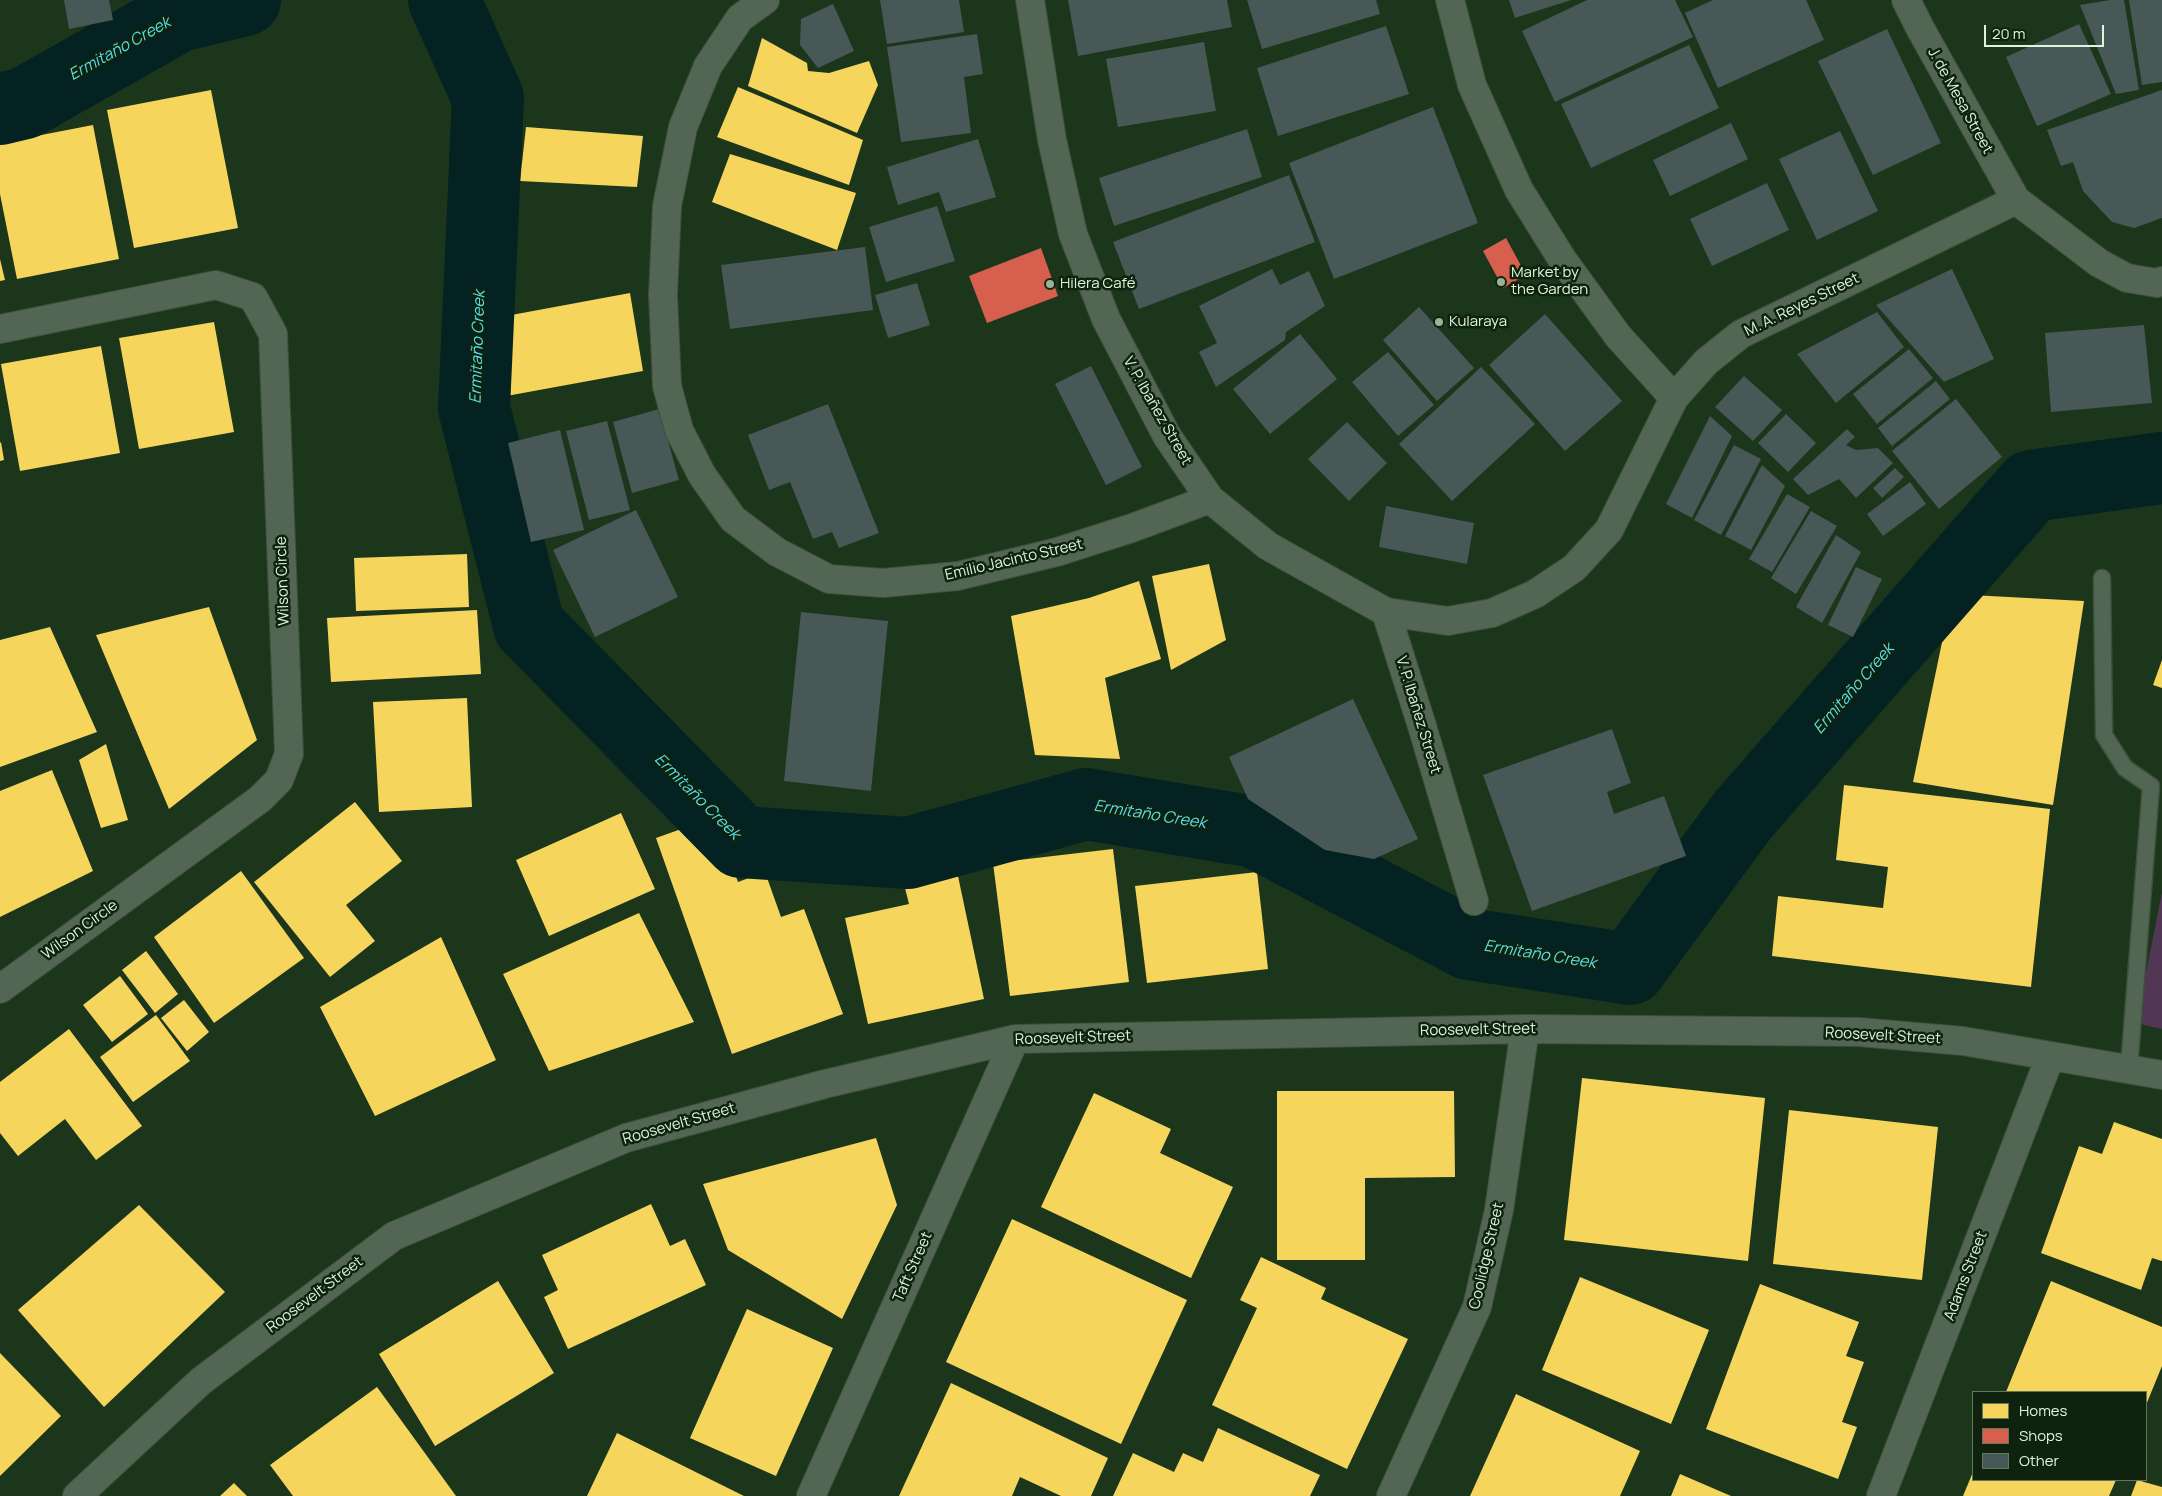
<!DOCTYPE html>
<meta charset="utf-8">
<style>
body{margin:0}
#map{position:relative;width:2162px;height:1496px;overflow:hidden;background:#1c361c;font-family:Manrope,sans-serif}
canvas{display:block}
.legend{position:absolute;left:1972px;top:1391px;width:175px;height:90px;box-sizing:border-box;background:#0f220e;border:1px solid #617760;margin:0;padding:6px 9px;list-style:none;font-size:15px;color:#dcf6da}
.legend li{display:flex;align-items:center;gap:10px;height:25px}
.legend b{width:25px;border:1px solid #617760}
.scale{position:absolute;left:1984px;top:25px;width:120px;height:22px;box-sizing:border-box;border:2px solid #dcf6da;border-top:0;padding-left:6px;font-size:15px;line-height:18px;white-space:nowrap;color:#dcf6da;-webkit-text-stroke:4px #0f220e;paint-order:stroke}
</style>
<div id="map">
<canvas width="2162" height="1496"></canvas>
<ul class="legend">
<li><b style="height:14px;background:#f6d55c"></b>Homes</li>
<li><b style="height:14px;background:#d6604d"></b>Shops</li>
<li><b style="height:14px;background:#475856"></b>Other</li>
</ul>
<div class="scale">20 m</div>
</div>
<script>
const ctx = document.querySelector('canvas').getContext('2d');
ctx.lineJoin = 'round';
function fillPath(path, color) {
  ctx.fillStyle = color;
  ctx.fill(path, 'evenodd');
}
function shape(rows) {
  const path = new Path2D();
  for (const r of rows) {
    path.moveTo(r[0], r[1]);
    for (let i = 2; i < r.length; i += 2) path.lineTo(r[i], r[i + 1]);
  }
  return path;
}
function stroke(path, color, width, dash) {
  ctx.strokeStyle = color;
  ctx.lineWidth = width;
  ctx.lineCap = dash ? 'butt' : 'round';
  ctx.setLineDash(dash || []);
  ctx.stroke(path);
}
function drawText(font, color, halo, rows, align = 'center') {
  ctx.font = font + ' Manrope,sans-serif';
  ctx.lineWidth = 5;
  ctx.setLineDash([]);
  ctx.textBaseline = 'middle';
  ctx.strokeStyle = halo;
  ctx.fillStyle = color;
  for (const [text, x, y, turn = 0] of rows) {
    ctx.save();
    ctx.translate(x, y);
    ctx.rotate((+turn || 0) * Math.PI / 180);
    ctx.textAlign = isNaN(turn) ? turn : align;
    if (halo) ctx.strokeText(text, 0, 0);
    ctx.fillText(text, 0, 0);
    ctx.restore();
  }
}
const green = shape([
 [2162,892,2162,1029,2136,1023]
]);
const homes = shape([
 [762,38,807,63,808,71,829,73,869,61,878,85,857,133,748,86],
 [738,87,863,140,849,185,717,137],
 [211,90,238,228,134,248,107,110],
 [93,125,119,259,17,279,0,194,0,143],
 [526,127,643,136,637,187,520,181],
 [730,154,856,193,837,250,712,202],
 [0,259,5,280,0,281],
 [630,293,643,371,501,397,506,316],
 [214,322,234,432,139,449,119,338],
 [101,346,120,453,20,471,1,364],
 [1,442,4,460,0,461,0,443],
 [467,554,469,607,356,611,354,558],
 [1209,564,1226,640,1171,670,1152,576],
 [1139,581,1161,659,1105,678,1120,759,1035,755,1011,616,1089,598],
 [1952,594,2084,601,2053,805,1913,782],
 [209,607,257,740,169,809,96,635],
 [477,610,481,674,331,682,327,618],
 [50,627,97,732,0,767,0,640],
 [2162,660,2162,688,2153,685],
 [467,698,472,807,379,812,373,702],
 [106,744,128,820,101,828,79,760],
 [52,770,93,871,0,917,0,791],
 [1844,785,2050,809,2031,987,1772,956,1778,896,1883,908,1888,867,1836,860],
 [355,802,402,861,346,905,375,941,330,977,254,882],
 [621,813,655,889,549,936,516,860],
 [698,823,708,853,725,846,738,882,765,872,781,917,804,909,843,1014,732,1054,656,838],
 [1113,849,1129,982,1010,996,993,863],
 [241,871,304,958,214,1023,154,937],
 [1257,872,1268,969,1147,983,1135,886],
 [958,876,984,999,868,1024,845,918,909,904,905,888],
 [639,913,694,1022,549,1071,503,974],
 [441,937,496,1060,375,1116,320,1007],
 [146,951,178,994,155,1013,122,970],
 [120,976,148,1014,112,1042,83,1005],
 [184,1000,209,1032,187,1051,161,1018],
 [156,1015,190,1061,133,1102,100,1057],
 [69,1029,142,1126,96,1160,65,1119,18,1156,0,1133,0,1082],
 [1582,1078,1765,1098,1748,1261,1564,1240],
 [1277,1091,1454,1091,1455,1177,1365,1178,1365,1260,1277,1260],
 [1094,1093,1171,1129,1160,1153,1233,1187,1191,1278,1041,1207],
 [1789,1110,1938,1127,1922,1280,1773,1264],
 [2114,1122,2162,1139,2162,1261,2152,1258,2141,1290,2041,1253,2079,1146,2102,1154],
 [876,1138,897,1205,842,1319,728,1250,703,1184],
 [651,1204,670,1246,685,1239,706,1285,568,1349,544,1297,558,1290,542,1255],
 [139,1205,225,1292,104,1407,18,1310],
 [1012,1219,1187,1300,1121,1444,946,1362],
 [1261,1257,1326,1288,1321,1299,1408,1339,1347,1469,1212,1405,1257,1308,1240,1300],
 [1580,1277,1709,1330,1671,1424,1542,1370],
 [498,1281,554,1373,435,1446,379,1354],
 [2051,1281,2162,1327,2162,1366,2146,1405,2146,1392,2006,1392],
 [1760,1284,1859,1322,1846,1356,1864,1362,1842,1422,1857,1427,1838,1479,1706,1429],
 [747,1309,833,1348,776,1476,690,1438],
 [0,1353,61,1416,0,1476],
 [951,1383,1108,1458,1091,1496,1061,1496,1020,1477,1012,1496,899,1496],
 [377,1387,456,1496,293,1496,270,1465],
 [1516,1394,1640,1451,1620,1496,1470,1496],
 [1218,1428,1320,1475,1310,1496,1113,1496,1133,1453,1174,1472,1183,1453,1203,1462],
 [617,1433,744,1496,587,1496],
 [1973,1472,1973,1480,2116,1480,2109,1496,1963,1496],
 [1680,1474,1731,1496,1671,1496],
 [2137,1480,2162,1487,2162,1496,2131,1496],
 [234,1483,247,1496,220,1496]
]);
const shops = shape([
 [1506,238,1526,275,1503,288,1483,251],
 [1041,248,1058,296,987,323,969,276]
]);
const river = shape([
 [444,0,488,98,474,408,529,626,741,842,908,853,1086,804,1255,832,1469,944,1630,969,1743,815,2031,486,2162,468],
 [0,109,25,103,179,16,245,0]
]);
const building = shape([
 [64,0,109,0,113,20,69,29],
 [880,0,959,0,964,32,887,44],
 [1068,0,1227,0,1232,27,1078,56],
 [1247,0,1376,0,1380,14,1262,49],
 [1509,0,1571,0,1515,18],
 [1587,0,1675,0,1693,37,1555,102,1522,31],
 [1713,0,1806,0,1824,40,1718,88,1685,13],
 [2110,0,2124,0,2139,90,2116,94,2080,5],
 [2129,0,2162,0,2162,82,2142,85],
 [833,4,854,51,818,68,800,45,801,19],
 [2079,24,2111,94,2037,126,2006,57],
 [1386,26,1409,94,1278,136,1257,68],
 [1887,29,1941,143,1873,175,1818,61],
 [977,34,983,74,964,77,971,133,901,142,887,47],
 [1204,42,1216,111,1118,127,1106,59],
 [1689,45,1719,108,1591,168,1561,104],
 [2162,90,2162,218,2134,228,2112,222,2083,191,2073,162,2061,166,2047,130],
 [1433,107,1478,223,1334,279,1289,163],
 [1731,123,1748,159,1670,196,1653,160],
 [1247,129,1262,177,1114,226,1099,178],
 [1840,131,1878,211,1817,240,1779,159],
 [978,139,996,197,946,212,939,192,898,205,887,167],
 [1289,175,1315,242,1139,309,1113,242],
 [1767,183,1789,230,1712,266,1690,219],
 [937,206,955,261,886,282,869,227],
 [865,247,873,310,730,329,721,265],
 [1272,269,1280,285,1309,271,1325,306,1286,332,1285,340,1216,387,1199,352,1217,343,1199,306],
 [1952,269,1994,359,1944,382,1876,305],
 [917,283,930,325,888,338,875,295],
 [1419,307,1474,368,1437,401,1383,340],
 [1877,312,1904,347,1836,403,1797,354],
 [1545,314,1622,401,1565,451,1489,365],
 [2144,325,2152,403,2051,412,2045,333],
 [1300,334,1337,379,1270,434,1233,389],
 [1909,349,1933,378,1877,424,1853,394],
 [1388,352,1434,405,1398,436,1352,382],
 [1091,366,1142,467,1106,485,1055,384],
 [1481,367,1535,424,1452,501,1399,444],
 [1744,376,1782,410,1753,441,1715,407],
 [1936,381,1950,399,1892,446,1878,428],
 [1956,399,2002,457,1939,509,1892,451],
 [828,404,879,533,839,548,832,532,813,539,790,482,769,490,748,435],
 [659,409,679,480,632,493,613,422],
 [1786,414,1816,443,1788,472,1758,443],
 [1710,416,1732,436,1692,518,1666,504],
 [607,421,630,510,589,520,566,431],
 [1347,422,1387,463,1349,501,1308,459],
 [1847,429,1855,437,1846,445,1856,450,1878,448,1893,463,1856,498,1839,479,1808,495,1793,479],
 [560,430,584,530,531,542,508,443],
 [1734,445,1761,459,1721,535,1694,520],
 [1762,465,1785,486,1751,550,1725,536],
 [1895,468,1904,477,1882,498,1873,488],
 [1910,482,1926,504,1883,536,1867,514],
 [1787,494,1810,507,1772,572,1749,559],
 [1386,506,1474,523,1467,564,1379,547],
 [636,510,678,597,595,637,553,550],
 [1811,511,1837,526,1796,594,1771,578],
 [1836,535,1861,552,1822,623,1796,607],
 [1856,567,1882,579,1853,637,1828,625],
 [801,612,888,621,871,791,784,781],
 [1353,699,1418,839,1374,859,1325,850,1248,799,1229,757],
 [1612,729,1631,783,1607,792,1614,814,1664,796,1686,856,1532,911,1483,775]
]);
const lane = shape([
 [2102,578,2104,735,2125,768,2151,786,2129,1068]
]);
const street = shape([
 [765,0,740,18,708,66,683,127,667,206,663,295,667,386,679,430,702,475,733,519,777,552,829,579,883,583,958,576,1057,552,1132,528,1210,499],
 [1030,0,1052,140,1073,234,1106,319,1167,436,1210,499,1268,546,1386,612,1448,621,1492,613,1535,594,1574,568,1609,530,1674,398,1706,362,1741,334,2016,200],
 [1450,0,1472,85,1519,190,1562,259,1618,336,1674,398],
 [1906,0,1920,28,2016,200,2099,263,2127,278,2157,283,2162,281],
 [0,329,216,285,253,297,273,334,289,754,279,780,260,799,0,989],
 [1386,612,1422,726,1474,901],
 [77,1496,201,1381,394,1236,626,1138,825,1084,1015,1039,1525,1029,1859,1032,1963,1041,2162,1075],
 [811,1496,1015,1039],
 [1391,1496,1477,1307,1499,1210,1525,1029],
 [1881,1496,2050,1057]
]);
const markers = [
 [1501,282,5,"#99b398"],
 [1050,284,5,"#99b398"],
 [1439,322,5,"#99b398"]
];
const streetNames = [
 ["J. de Mesa Street",1960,101,61],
 ["M. A. Reyes Street",1802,305,-26],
 ["V. P. Ibañez Street",1157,411,60],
 ["Emilio Jacinto Street",1014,560,-13],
 ["Wilson Circle",283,581,-92],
 ["V. P. Ibañez Street",1418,715,73],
 ["Wilson Circle",80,930,-36],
 ["Roosevelt Street",1478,1030,-1],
 ["Roosevelt Street",1883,1036,3],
 ["Roosevelt Street",1073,1038,-2],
 ["Roosevelt Street",679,1124,-16],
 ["Coolidge Street",1487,1256,-77],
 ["Taft Street",913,1267,-66],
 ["Adams Street",1966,1276,-69],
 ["Roosevelt Street",315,1295,-37]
];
const poiNames = [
 ["Market by",1511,273],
 ["the Garden",1511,290],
 ["Hilera Café",1060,284],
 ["Kularaya",1449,322]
];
const waterNames = [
 ["Ermitaño Creek",120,49,-29],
 ["Ermitaño Creek",478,347,-88],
 ["Ermitaño Creek",1854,689,-49],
 ["Ermitaño Creek",697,797,45],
 ["Ermitaño Creek",1150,815,9],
 ["Ermitaño Creek",1540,955,9]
];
fillPath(green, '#513754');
fillPath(homes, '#f6d55c');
fillPath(shops, '#d6604d');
stroke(river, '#042221', 72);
fillPath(building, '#475856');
stroke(lane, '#3c503c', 19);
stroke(street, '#3c503c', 30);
stroke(lane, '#536653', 16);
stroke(street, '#536653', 28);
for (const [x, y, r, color] of markers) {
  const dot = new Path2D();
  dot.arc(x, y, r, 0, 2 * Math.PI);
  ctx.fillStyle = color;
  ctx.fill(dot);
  stroke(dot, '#0f220e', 2);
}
drawText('15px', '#dcf6da', '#0f220e', streetNames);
drawText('15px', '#dcf6da', '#0f220e', poiNames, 'left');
drawText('italic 16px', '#55dfeb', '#0f220e', waterNames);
</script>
